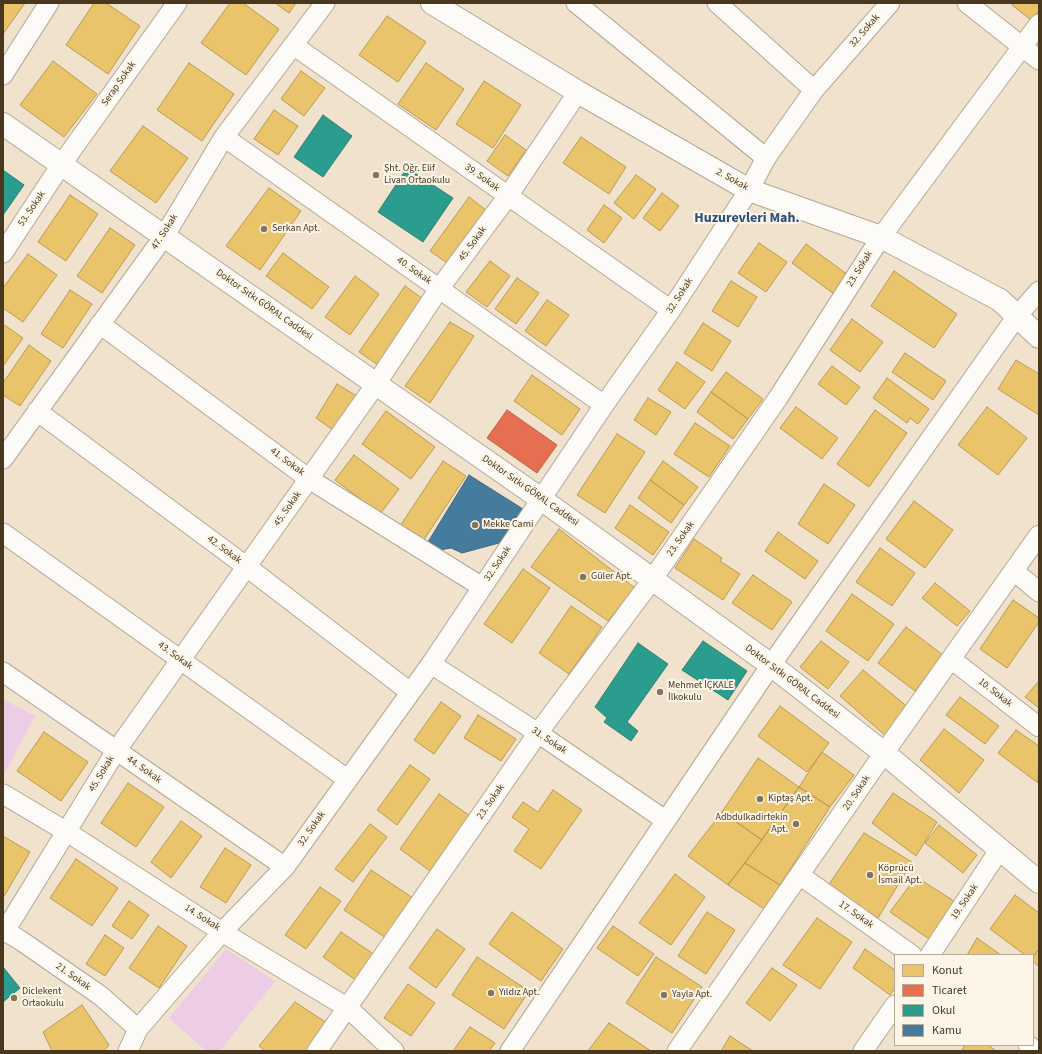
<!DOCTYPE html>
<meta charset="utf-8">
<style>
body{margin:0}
#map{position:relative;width:1042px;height:1054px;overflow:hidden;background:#f1e2ce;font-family:"Source Sans 3",sans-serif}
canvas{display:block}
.frame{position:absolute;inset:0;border:4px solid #49381e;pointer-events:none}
.legend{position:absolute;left:894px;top:954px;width:140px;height:92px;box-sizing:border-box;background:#fef5e9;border:1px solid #b6a998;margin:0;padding:5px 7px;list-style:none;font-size:12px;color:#49381e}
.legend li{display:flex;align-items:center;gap:8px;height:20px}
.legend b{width:20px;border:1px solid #b6a998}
</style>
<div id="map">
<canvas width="1042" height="1054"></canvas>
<div class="frame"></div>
<ul class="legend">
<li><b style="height:11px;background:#e9c46a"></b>Konut</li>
<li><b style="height:11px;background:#e76f51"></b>Ticaret</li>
<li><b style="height:11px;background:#2a9d8f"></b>Okul</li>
<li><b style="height:11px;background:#457b9d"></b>Kamu</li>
</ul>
</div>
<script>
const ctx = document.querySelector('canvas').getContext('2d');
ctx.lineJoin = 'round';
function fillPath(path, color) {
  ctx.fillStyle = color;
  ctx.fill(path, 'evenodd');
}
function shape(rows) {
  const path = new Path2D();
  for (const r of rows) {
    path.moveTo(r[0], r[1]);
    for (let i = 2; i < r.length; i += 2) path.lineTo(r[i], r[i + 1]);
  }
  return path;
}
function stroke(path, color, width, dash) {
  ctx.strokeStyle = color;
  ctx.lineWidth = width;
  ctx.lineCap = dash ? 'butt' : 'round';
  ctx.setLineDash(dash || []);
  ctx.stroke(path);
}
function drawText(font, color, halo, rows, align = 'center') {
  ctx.font = font + ' "Source Sans 3",sans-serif';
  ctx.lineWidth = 4;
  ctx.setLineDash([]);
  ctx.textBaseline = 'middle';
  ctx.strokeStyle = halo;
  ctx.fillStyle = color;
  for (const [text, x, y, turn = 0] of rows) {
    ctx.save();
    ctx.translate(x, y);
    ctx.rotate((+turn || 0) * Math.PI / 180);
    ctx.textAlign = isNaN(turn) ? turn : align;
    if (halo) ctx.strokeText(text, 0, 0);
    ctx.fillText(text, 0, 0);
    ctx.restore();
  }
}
const green = shape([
 [3,699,35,716,5,773,3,771],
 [226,949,275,981,220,1051,206,1051,169,1018]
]);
const homes = shape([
 [3,3,25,3,3,34,3,3],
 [94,3,106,3,140,26,108,74,66,45,94,3],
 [230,3,243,3,279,29,246,75,201,43,230,3],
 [275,3,296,3,289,13,275,3],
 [1014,3,1039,3,1039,11,1031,20,1012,5,1014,3],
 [387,16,426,42,398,82,359,55,387,16],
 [53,61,97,94,64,137,20,105,53,61],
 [189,63,234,94,202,141,157,110,189,63],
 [426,63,464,89,436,130,398,104,426,63],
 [301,71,325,88,304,116,281,99,301,71],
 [484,81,521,105,493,148,456,124,484,81],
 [274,110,298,126,278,155,254,139,274,110],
 [143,126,188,158,156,203,110,171,143,126],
 [505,135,526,150,508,176,487,161,505,135],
 [581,137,626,167,609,194,563,163,581,137],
 [636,175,656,189,634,219,614,203,636,175],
 [269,188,301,211,260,270,226,246,269,188],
 [662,193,679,206,660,231,643,218,662,193],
 [70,195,98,214,66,261,38,242,70,195],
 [469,197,486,210,447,263,430,251,469,197],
 [604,205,622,218,604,243,587,230,604,205],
 [110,228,135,245,102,293,77,276,110,228],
 [759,243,787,262,766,292,738,273,759,243],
 [806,244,848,275,834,294,792,263,806,244],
 [283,253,329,287,312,309,266,276,283,253],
 [28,254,57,275,23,322,3,308,3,288,28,254],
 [490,261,510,276,487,307,466,292,490,261],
 [894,271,957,314,934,348,871,306,894,271],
 [355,276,379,294,350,335,325,317,355,276],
 [517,278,539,293,516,324,495,309,517,278],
 [731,281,757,297,738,327,712,311,731,281],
 [405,286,426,301,381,367,359,352,405,286],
 [70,290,92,304,63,348,41,334,70,290],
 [547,300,569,315,546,346,525,331,547,300],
 [852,319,883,342,860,372,830,350,852,319],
 [450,322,474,336,430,403,405,386,450,322],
 [703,323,731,341,712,371,684,353,703,323],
 [3,324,23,338,3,366,3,324],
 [29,345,51,361,20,406,3,395,3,383,29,345],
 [905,353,946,381,933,400,892,372,905,353],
 [1016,360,1039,374,1039,415,998,389,1016,360],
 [677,362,705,382,685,409,658,390,677,362],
 [832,366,860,387,846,405,818,384,832,366],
 [726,372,763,399,748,419,711,392,726,372],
 [532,375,580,409,562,435,514,401,532,375],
 [887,378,929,409,918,424,910,418,907,423,873,398,887,378],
 [337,384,360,398,336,432,316,418,337,384],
 [711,392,748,419,733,439,697,412,711,392],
 [648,398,671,412,656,435,634,420,648,398],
 [796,407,838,438,822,459,780,428,796,407],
 [987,407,1027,438,998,475,958,445,987,407],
 [875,410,907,433,869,487,837,464,875,410],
 [386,411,435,447,411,479,362,444,386,411],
 [695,423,730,446,709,477,674,454,695,423],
 [617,434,645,452,605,513,577,495,617,434],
 [354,455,399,489,380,514,335,480,354,455],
 [443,461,466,476,423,541,400,526,443,461],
 [663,461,698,487,684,505,650,480,663,461],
 [650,480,684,505,671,523,638,498,650,480],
 [824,484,855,505,828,544,798,524,824,484],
 [914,501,953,530,925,568,886,539,914,501],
 [630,505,669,532,653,555,615,528,630,505],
 [559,529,635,588,608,621,531,567,559,529],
 [778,532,818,561,805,579,765,551,778,532],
 [694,539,722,558,720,561,740,574,723,600,675,568,694,539],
 [880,548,915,573,892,606,856,582,880,548],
 [523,569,550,588,512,643,484,624,523,569],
 [753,575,792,602,772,630,732,603,753,575],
 [935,583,970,611,957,626,922,598,935,583],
 [852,594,894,624,868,661,826,631,852,594],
 [1013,600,1039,618,1039,622,1007,668,980,649,1013,600],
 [571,606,602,627,569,674,539,653,571,606],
 [906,627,943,655,915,691,878,663,906,627],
 [821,641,849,662,828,689,800,667,821,641],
 [863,670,909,708,887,737,840,696,863,670],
 [1039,681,1039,708,1025,697,1039,681],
 [960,697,999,726,985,744,946,715,960,697],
 [441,702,461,716,434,754,414,740,441,702],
 [780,706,829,743,807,772,758,736,780,706],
 [478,715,516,739,501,761,464,738,478,715],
 [944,729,984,760,959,793,920,760,944,729],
 [1016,730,1039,746,1038,783,998,753,1016,730],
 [44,732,88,762,61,801,17,771,44,732],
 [822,752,854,775,830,807,799,787,822,752],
 [758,758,799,787,762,840,722,812,758,758],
 [410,765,430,779,397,825,377,810,410,765],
 [128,783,164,807,136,847,101,823,128,783],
 [799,787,830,807,780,885,745,863,799,787],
 [553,790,582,810,541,869,514,851,529,829,512,817,523,802,538,812,553,790],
 [893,793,937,822,916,856,872,823,893,793],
 [439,794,470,816,430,871,400,849,439,794],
 [722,812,762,840,728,885,688,856,722,812],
 [181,821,202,836,171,878,151,862,181,821],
 [370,824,387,837,353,882,335,869,370,824],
 [939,825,977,855,963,873,925,843,939,825],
 [864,833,912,862,878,918,827,887,864,833],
 [3,836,30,852,3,898,3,836],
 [225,848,251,865,226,903,200,887,225,848],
 [76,859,118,888,92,926,50,898,76,859],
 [745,863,780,885,764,909,728,885,745,863],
 [371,870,416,900,389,940,344,910,371,870],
 [675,874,705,897,671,945,639,923,675,874],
 [916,877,954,901,929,939,890,912,916,877],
 [320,887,341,901,306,949,285,935,320,887],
 [1015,895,1039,913,1039,949,1033,957,1033,955,1025,955,990,929,1015,895],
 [129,901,149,915,132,939,112,926,129,901],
 [512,912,563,949,541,981,489,944,512,912],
 [707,912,735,930,706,974,678,956,707,912],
 [817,918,852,942,820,989,783,965,817,918],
 [158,926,187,946,159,988,129,968,158,926],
 [613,926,654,954,638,976,597,948,613,926],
 [437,929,465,949,436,988,409,968,437,929],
 [341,932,375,955,357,981,323,957,341,932],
 [105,935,124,948,105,976,86,964,105,935],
 [977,938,1001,955,967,955,977,938],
 [865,949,895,970,895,988,890,995,853,968,865,949],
 [1039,949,1039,967,1033,961,1033,957,1039,949],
 [477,957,529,991,504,1029,452,995,477,957],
 [656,957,702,987,672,1033,626,1003,656,957],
 [772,968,797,985,770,1021,746,1003,772,968],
 [408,984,435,1003,411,1036,384,1018,408,984],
 [295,1002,330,1025,310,1051,265,1051,259,1046,295,1002],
 [82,1005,109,1045,104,1051,52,1051,43,1032,82,1005],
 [609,1023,651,1051,588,1051,609,1023],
 [470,1027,495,1043,489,1051,453,1051,470,1027],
 [730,1036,753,1051,721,1051,730,1036],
 [965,1045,988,1045,996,1051,961,1051,965,1045]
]);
const shops = shape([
 [507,410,557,445,537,473,487,438,507,410]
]);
const schools = shape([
 [323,115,352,136,323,177,294,157,323,115],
 [407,168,453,198,423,242,378,212,407,168],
 [3,170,24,185,3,215,3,170],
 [703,641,747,671,728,700,682,670,703,641],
 [638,643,668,664,627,722,638,731,631,741,604,722,607,718,595,707,638,643],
 [3,967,20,988,3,1002,3,967]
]);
const public = shape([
 [469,475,523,509,499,543,462,553,451,548,440,550,428,542,469,475]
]);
const minor = shape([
 [576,3,766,158],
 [717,3,814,90],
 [967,3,1039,60],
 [293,45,671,310],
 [3,75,49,3],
 [224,137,604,405],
 [3,253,61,165,177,3],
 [100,324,309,479,482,587],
 [37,411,247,567,410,692],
 [3,459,165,235,224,137,325,3],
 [3,533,347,779],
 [1014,571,1039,592],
 [951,659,1039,727],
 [431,664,538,733,665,820],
 [3,672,285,867],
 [3,794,67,832,222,932,348,1008,394,1051],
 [801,876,912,955],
 [3,930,20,940,101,996,138,1029],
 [5,931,116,751,376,384,439,289,508,196,578,92],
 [930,955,1000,849],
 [1028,1045,1036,1051],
 [128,1051,138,1029,222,932,285,867,431,664,604,405,671,310,749,190,766,158,814,90,890,3],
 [317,1051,538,733,652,580,778,398,881,237,1039,24],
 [510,1051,771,665,1017,316,1039,291],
 [677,1051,884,753,1039,535],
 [863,1051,895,1005]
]);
const tertiary = shape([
 [432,3,578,92,749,190,881,237,1000,300,1039,337],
 [3,124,541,499,771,665,884,753,1039,882]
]);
const markers = [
 [376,175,4,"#84745c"],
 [264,229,4,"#84745c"],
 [475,525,4,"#84745c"],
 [583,577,4,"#84745c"],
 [660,692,4,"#84745c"],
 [760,799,4,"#84745c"],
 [796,824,4,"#84745c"],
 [870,875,4,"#84745c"],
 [491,993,4,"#84745c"],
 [664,995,4,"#84745c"],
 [14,998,4,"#84745c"]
];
const streetNames = [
 ["32. Sokak",865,31,-49],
 ["Serap Sokak",119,84,-55],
 ["39. Sokak",482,178,35],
 ["2. Sokak",732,180,29],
 ["53. Sokak",32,209,-56],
 ["47. Sokak",165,232,-57],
 ["45. Sokak",473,244,-54],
 ["23. Sokak",860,269,-58],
 ["40. Sokak",414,271,35],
 ["32. Sokak",680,296,-57],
 ["Doktor Sıtkı GÖRAL Caddesi",264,305,35],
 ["41. Sokak",287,462,37],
 ["Doktor Sıtkı GÖRAL Caddesi",530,491,35],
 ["45. Sokak",288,509,-55],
 ["23. Sokak",681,539,-55],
 ["42. Sokak",224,550,37],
 ["32. Sokak",498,564,-56],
 ["43. Sokak",175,656,36],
 ["Doktor Sıtkı GÖRAL Caddesi",792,682,37],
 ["10. Sokak",995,693,38],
 ["31. Sokak",549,741,34],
 ["44. Sokak",144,770,35],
 ["45. Sokak",102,774,-59],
 ["20. Sokak",857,793,-56],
 ["23. Sokak",491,802,-55],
 ["32. Sokak",312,829,-55],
 ["19. Sokak",965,902,-56],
 ["17. Sokak",856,915,35],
 ["14. Sokak",202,918,33],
 ["21. Sokak",73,977,35]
];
const poiNames = [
 ["Şht. Öğr. Elif",384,169],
 ["Livan Ortaokulu",384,181],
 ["Serkan Apt.",272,229],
 ["Mekke Cami",483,525],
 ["Güler Apt.",591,577],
 ["Mehmet İÇKALE",668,686],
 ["İlkokulu",668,698],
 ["Kiptaş Apt.",768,799],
 ["Adbdulkadirtekin",788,818,"right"],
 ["Apt.",788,830,"right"],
 ["Köprücü",878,869],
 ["İsmail Apt.",878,881],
 ["Diclekent",22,992],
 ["Ortaokulu",22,1004],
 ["Yıldız Apt.",499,993],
 ["Yayla Apt.",672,995]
];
const districtNames = [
 ["Huzurevleri Mah.",747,219]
];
fillPath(green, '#eccde5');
fillPath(homes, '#e9c46a');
stroke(homes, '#b99a53', 1);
fillPath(shops, '#e76f51');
stroke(shops, '#b85e42', 1);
fillPath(schools, '#2a9d8f');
stroke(schools, '#337f6d', 1);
fillPath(public, '#457b9d');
stroke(public, '#466777', 1);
stroke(minor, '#b4a792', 21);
stroke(tertiary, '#b4a792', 24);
stroke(minor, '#fdfbf8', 19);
stroke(tertiary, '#fdfbf8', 22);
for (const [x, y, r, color] of markers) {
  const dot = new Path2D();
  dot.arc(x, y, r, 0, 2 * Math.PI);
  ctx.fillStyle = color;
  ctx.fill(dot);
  stroke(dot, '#fef5e9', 1.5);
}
drawText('10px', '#49381e', '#fef5e9', streetNames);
drawText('10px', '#49381e', '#fef5e9', poiNames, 'left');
drawText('bold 14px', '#294e84', '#fef5e9', districtNames);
</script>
